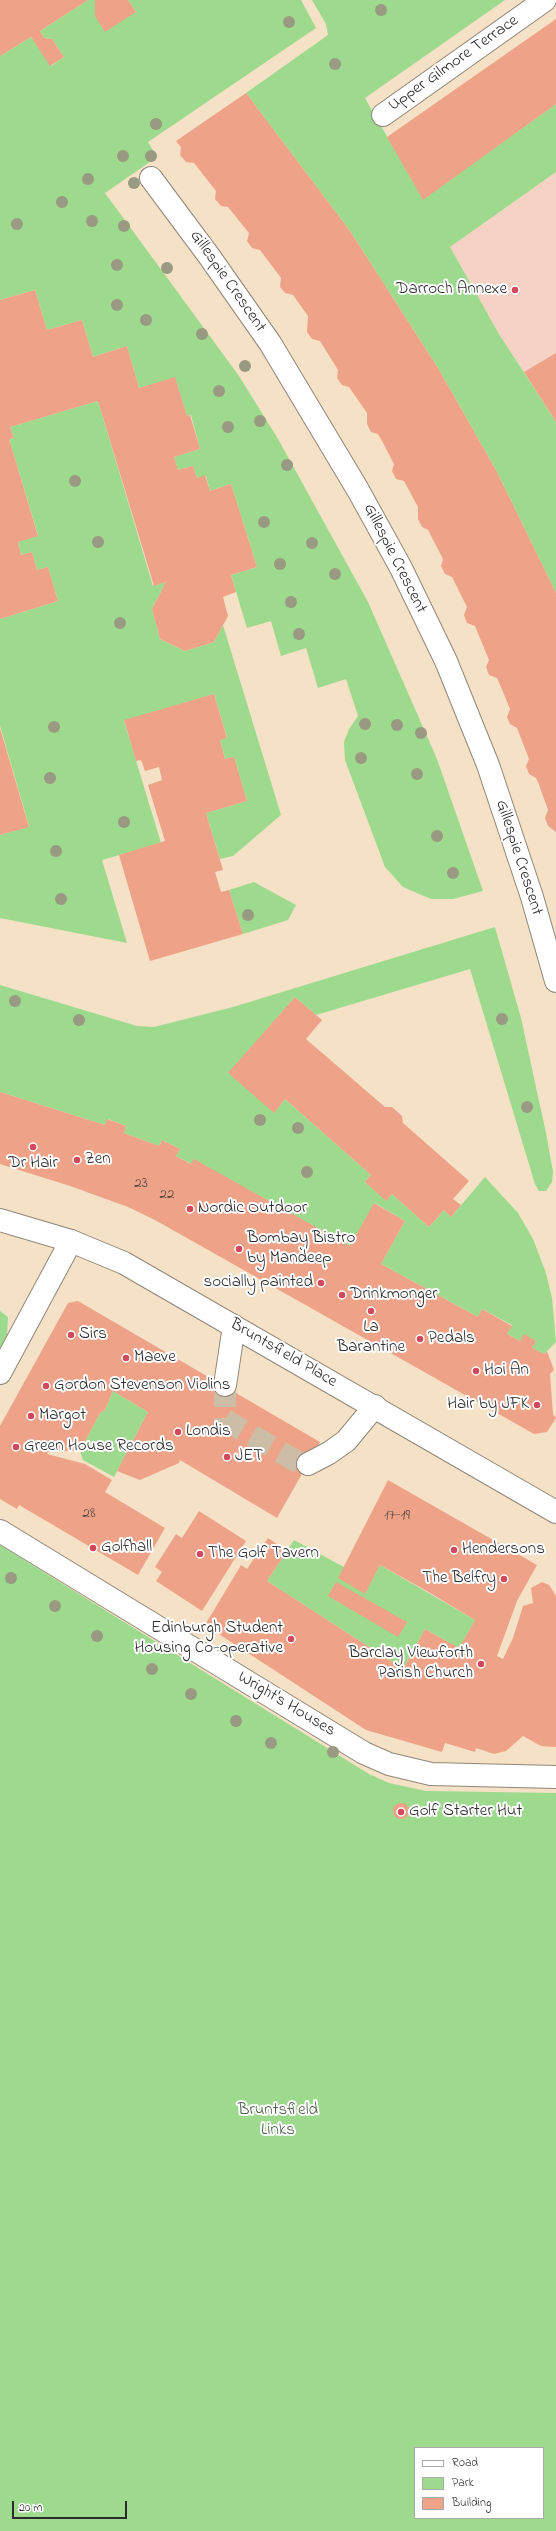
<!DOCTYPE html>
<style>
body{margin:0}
#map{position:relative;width:556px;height:2531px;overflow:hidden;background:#f4e1c6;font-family:"Indie Flower",sans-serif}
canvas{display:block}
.legend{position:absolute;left:414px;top:2447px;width:130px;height:72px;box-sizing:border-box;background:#fff;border:1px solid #aaa;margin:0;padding:5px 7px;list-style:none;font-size:12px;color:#2b2b2b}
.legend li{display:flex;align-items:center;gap:8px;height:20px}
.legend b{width:20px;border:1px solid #aaa}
.scale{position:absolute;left:12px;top:2501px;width:115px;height:18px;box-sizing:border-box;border:2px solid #2b2b2b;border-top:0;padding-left:5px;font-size:12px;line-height:14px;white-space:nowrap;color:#2b2b2b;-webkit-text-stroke:3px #fff;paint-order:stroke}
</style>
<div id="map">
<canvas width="556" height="2531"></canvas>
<ul class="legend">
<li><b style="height:5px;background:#fff"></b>Road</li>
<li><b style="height:11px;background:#9eda8e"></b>Park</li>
<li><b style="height:11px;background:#eea388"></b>Building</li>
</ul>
<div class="scale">20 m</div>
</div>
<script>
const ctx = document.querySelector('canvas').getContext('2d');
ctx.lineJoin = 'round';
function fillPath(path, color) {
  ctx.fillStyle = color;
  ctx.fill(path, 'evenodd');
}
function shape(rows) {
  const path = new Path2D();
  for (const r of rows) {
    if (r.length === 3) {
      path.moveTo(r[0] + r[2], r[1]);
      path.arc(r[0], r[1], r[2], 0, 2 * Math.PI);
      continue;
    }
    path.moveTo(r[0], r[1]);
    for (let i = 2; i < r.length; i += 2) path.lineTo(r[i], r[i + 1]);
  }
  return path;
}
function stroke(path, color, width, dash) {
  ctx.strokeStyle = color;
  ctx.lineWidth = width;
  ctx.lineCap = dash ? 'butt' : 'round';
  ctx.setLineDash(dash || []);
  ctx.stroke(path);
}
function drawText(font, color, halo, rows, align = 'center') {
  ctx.font = font + ' "Indie Flower",sans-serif';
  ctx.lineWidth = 4;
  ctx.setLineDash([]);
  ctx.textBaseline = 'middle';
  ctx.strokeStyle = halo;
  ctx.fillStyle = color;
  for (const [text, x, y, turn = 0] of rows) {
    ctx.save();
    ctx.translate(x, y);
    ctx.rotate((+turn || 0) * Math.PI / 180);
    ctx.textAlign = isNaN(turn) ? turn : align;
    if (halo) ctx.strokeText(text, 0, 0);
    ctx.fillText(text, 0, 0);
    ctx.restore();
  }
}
const built = shape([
 [556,172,556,422,499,334,450,247]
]);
const green = shape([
 [88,0,95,0,136,12,128,0,301,0,316,28,148,142,157,157,105,193,239,376,278,439,368,602,437,759,483,891,453,899,431,899,403,887,385,867,345,760,344,742,349,729,358,716,346,679,318,688,306,648,281,656,271,621,247,628,231,575,257,567,231,484,210,491,206,476,197,478,193,466,178,470,174,457,200,449,191,415,187,416,175,378,139,388,127,346,93,357,82,320,47,330,35,290,0,300,0,56,31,37,51,66,64,57,52,39,44,38,40,31],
 [312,0,505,0,365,98,423,199,556,104,556,172,450,247,499,334,556,422,556,593,496,470,438,368,350,231,246,93,328,35,326,24],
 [98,401,153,586,166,582,152,609,160,639,185,651,214,642,223,625,281,815,233,856,220,859,206,813,247,801,234,757,225,759,220,740,227,737,214,694,124,721,161,843,102,860,127,943,0,918,0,835,29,826,0,726,0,619,58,601,48,567,37,570,32,552,21,555,18,542,38,535,9,439,14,438,10,427],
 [254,882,296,905,288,920,243,934,229,890],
 [495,927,521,1018,546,1133,553,1172,552,1182,546,1191,539,1191,535,1184,470,969,316,1015,295,997,229,1073,274,1112,285,1099,371,1175,365,1182,386,1200,392,1194,429,1227,444,1210,451,1217,485,1177,518,1213,533,1239,546,1273,552,1298,556,1342,544,1354,532,1348,536,1341,524,1335,520,1341,507,1334,512,1325,482,1309,478,1317,381,1264,405,1221,375,1203,350,1246,176,1156,180,1149,162,1140,159,1146,124,1133,126,1126,108,1119,105,1125,0,1092,0,985,137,1026,154,1027,233,1007],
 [0,1311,8,1317,7,1336,0,1349],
 [113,1391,148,1412,114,1477,83,1460,80,1451,100,1413,105,1410],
 [294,1540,344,1567,365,1593,380,1565,475,1620,459,1648,425,1629,403,1669,267,1581],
 [0,1545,369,1774,389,1783,426,1791,556,1793,556,2531,0,2531],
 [415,2448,543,2448,543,2518,415,2518]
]);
const building = shape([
 [0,0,88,0,40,31,44,38,52,39,64,57,50,66,31,37,0,56],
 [95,0,128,0,136,12,105,32,95,16],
 [556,19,556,104,423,200,387,137],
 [246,93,350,231,438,368,496,470,556,593,556,832,548,826,545,818,548,810,538,782,536,778,529,774,526,766,529,759,517,728,510,724,507,717,510,709,501,687,497,678,489,675,486,667,489,660,477,631,475,626,467,623,464,615,467,607,452,577,445,574,441,566,443,559,428,530,422,527,418,519,418,507,404,481,396,479,392,471,394,464,381,439,378,434,371,432,367,424,367,413,349,387,342,385,337,378,338,370,320,341,312,339,307,332,308,316,293,295,285,293,280,287,281,278,260,250,252,248,247,241,249,233,228,207,221,206,215,199,216,191,194,163,186,162,180,155,181,147,176,141],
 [35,290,47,330,82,320,93,357,127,346,139,388,175,377,187,416,190,415,200,449,174,457,178,470,193,466,197,478,205,475,210,491,231,484,257,567,231,575,236,592,223,597,228,616,214,642,185,651,160,639,152,609,166,582,154,586,98,401,10,427,14,438,9,439,38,536,18,542,21,555,32,552,37,570,48,567,58,601,0,619,0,300],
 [556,353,556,422,524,372],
 [214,694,227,738,220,740,225,759,234,757,247,801,206,813,223,870,215,872,221,892,229,890,243,934,150,961,119,855,165,841,148,785,162,780,159,767,145,771,141,760,136,761,124,720],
 [0,728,29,827,0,835],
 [295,997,322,1020,306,1039,385,1107,392,1107,402,1116,403,1123,469,1181,453,1199,461,1205,451,1217,444,1210,429,1227,392,1194,386,1201,365,1182,371,1175,285,1099,274,1113,228,1073],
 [0,1092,105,1125,107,1119,126,1126,124,1133,159,1146,162,1140,180,1149,176,1156,191,1164,194,1159,350,1246,374,1203,405,1221,381,1264,478,1317,482,1309,512,1326,507,1334,520,1341,524,1334,536,1341,532,1348,544,1354,547,1351,554,1370,550,1374,553,1414,556,1418,547,1432,534,1434,155,1220,128,1207,70,1186,0,1164],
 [78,1301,320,1442,277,1518,180,1460,179,1463,140,1480,117,1471,148,1412,113,1391,105,1410,100,1413,80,1451,49,1451,47,1454,85,1464,112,1480,105,1492,165,1528,138,1575,19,1505,17,1509,0,1499,0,1426,68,1303],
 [388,1480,537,1565,517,1601,497,1656,503,1659,513,1638,523,1606,533,1603,531,1588,542,1582,549,1585,556,1596,556,1747,541,1746,523,1736,506,1751,494,1754,476,1748,475,1752,445,1743,442,1752,366,1730,205,1625,241,1565,247,1569,268,1538,287,1551,267,1581,403,1669,425,1629,459,1648,475,1620,425,1590,380,1565,365,1594,338,1578],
 [199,1511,246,1541,202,1611,156,1581,162,1572,155,1567,176,1534,182,1538],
 [336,1582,407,1622,398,1637,328,1596],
 [401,1811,8]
]);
const minorTunnel = shape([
 [225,1385,225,1420,301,1464,308,1464]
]);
const minor = shape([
 [383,115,545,0],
 [151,178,209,256,270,343,358,490,401,568,446,661,488,765,532,897,556,981],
 [0,1373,71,1241],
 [225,1385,234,1326],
 [308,1464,329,1453,346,1441,375,1406],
 [0,1531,364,1753,389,1764,431,1774,556,1777]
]);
const major = shape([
 [0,1220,71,1241,124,1263,556,1512]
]);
const trees = [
 [381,10],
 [289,22],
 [335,64],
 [156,124],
 [123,156],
 [151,156],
 [88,179],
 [134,183],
 [62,202],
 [92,221],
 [17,224],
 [124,226],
 [117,265],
 [167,268],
 [117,305],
 [146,320],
 [202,334],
 [245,366],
 [219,391],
 [260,421],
 [228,427],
 [287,465],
 [75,481],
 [264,522],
 [98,542],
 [312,543],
 [280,564],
 [335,574],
 [291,602],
 [120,623],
 [299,634],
 [365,724],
 [397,725],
 [54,727],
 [421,733],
 [361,758],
 [417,774],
 [50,778],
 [124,822],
 [437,836],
 [56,851],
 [453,873],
 [61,899],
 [248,915],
 [15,1001],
 [502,1019],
 [79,1020],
 [527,1107],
 [260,1120],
 [298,1128],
 [307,1172],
 [11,1578],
 [55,1606],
 [97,1636],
 [152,1669],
 [191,1694],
 [236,1721],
 [271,1743],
 [333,1752]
];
const markers = [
 [515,290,4,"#d1495b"],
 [33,1147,4,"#d1495b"],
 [77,1160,4,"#d1495b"],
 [190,1209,4,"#d1495b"],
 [239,1249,4,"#d1495b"],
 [321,1283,4,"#d1495b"],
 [342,1295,4,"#d1495b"],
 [371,1311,4,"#d1495b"],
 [71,1335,4,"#d1495b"],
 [420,1339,4,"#d1495b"],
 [126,1358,4,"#d1495b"],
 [476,1371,4,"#d1495b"],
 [46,1386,4,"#d1495b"],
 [537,1405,4,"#d1495b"],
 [31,1416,4,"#d1495b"],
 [178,1432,4,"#d1495b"],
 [16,1447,4,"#d1495b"],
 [227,1457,4,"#d1495b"],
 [93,1548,4,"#d1495b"],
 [454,1550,4,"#d1495b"],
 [200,1554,4,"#d1495b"],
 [504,1579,4,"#d1495b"],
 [291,1639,4,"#d1495b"],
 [481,1664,4,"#d1495b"],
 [401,1812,4,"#d1495b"]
];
const numberNames = [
 ["23",141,1185],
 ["22",167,1196],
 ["28",89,1515],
 ["17-19",397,1517]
];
const streetNames = [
 ["Upper Gilmore Terrace",454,64,-35],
 ["Gillespie Crescent",227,282,55],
 ["Gillespie Crescent",394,559,63],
 ["Gillespie Crescent",518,858,72],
 ["Bruntsfield Place",283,1354,30],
 ["Wright's Houses",286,1705,31]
];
const poiNames = [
 ["Darroch Annexe",507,290,"right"],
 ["Zen",85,1160],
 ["Dr Hair",33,1164,"center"],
 ["Nordic Outdoor",198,1209],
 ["Bombay Bistro",247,1239],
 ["by Mandeep",247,1259],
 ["socially painted",313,1283,"right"],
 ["Drinkmonger",350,1295],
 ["La",371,1328,"center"],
 ["Barantine",371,1348,"center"],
 ["Sirs",79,1335],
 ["Pedals",428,1339],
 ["Maeve",134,1358],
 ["Hoi An",484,1371],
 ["Gordon Stevenson Violins",54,1386],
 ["Hair by JFK",529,1405,"right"],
 ["Margot",39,1416],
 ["Londis",186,1432],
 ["Green House Records",24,1447],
 ["JET",235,1457],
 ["Golfhall",101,1548],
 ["Hendersons",462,1550],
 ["The Golf Tavern",208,1554],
 ["The Belfry",496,1579,"right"],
 ["Edinburgh Student",283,1629,"right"],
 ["Housing Co-operative",283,1649,"right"],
 ["Barclay Viewforth",473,1654,"right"],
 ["Parish Church",473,1674,"right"],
 ["Golf Starter Hut",409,1812]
];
const parkNames = [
 ["Bruntsfield",278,2111],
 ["Links",278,2131]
];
fillPath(built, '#f6d2c4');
fillPath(green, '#9eda8e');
fillPath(building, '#eea388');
stroke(minorTunnel, '#ccbda7', 22, [22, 11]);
stroke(minor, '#908678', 24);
stroke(major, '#908678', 24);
stroke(minor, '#fff', 22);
stroke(major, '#fff', 22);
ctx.fillStyle = '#999a81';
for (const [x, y] of trees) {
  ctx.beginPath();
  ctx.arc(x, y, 6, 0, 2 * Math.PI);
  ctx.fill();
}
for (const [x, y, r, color] of markers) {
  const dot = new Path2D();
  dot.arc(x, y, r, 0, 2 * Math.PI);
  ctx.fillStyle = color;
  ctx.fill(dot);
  stroke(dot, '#fff', 1.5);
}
drawText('15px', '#5c4942', null, numberNames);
drawText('17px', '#2b2b2b', '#fff', streetNames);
drawText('17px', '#2b2b2b', '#fff', poiNames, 'left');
drawText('17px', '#4e6049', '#fff', parkNames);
</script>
